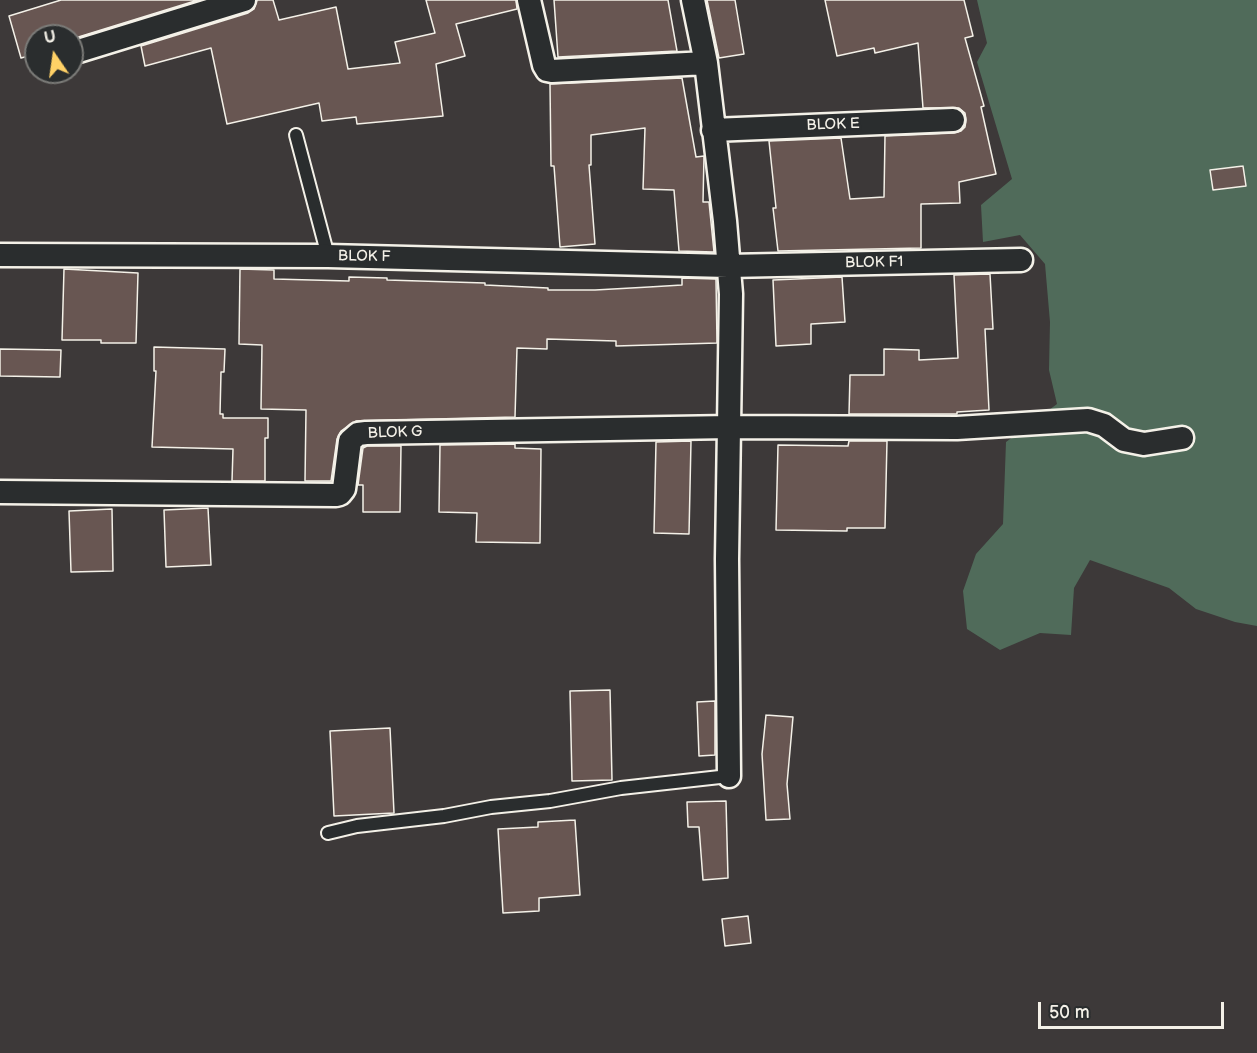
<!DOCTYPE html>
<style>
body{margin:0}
#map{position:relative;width:1257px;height:1053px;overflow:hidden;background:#3d3939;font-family:"Balsamiq Sans",sans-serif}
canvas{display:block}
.north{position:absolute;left:24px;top:24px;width:60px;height:60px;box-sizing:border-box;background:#2a2d2e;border:2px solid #7b7b78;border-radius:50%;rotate:347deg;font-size:16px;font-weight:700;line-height:24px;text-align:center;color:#f4f1e8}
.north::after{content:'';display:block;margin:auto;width:21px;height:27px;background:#ffd166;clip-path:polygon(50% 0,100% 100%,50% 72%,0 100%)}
.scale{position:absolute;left:1038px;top:1002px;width:186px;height:27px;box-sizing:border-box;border:3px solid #f4f1e8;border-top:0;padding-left:8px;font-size:18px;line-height:21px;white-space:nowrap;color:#f4f1e8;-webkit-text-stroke:4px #2a2d2e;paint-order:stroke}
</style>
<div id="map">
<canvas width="1257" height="1053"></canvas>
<div class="north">U</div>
<div class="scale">50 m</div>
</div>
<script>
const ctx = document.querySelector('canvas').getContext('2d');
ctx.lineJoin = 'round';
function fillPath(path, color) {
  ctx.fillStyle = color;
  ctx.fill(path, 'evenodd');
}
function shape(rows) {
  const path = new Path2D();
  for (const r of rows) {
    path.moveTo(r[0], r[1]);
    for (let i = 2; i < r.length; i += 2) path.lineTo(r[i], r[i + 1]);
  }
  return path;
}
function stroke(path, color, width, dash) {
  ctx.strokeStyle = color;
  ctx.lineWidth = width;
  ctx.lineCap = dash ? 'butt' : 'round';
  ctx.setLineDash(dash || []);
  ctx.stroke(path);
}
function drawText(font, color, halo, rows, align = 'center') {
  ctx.font = font + ' "Balsamiq Sans",sans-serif';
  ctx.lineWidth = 5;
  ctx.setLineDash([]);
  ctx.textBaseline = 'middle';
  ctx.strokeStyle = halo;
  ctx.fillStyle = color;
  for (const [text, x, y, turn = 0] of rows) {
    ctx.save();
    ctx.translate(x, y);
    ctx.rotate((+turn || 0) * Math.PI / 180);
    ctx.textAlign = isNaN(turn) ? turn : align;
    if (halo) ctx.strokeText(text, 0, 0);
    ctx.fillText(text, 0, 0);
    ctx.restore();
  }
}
const green = shape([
 [977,0,1257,0,1257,626,1235,622,1196,609,1169,588,1090,560,1074,588,1071,635,1040,633,1000,650,967,629,963,591,976,554,1003,524,1006,442,1057,404,1049,370,1050,322,1045,264,1020,235,983,242,981,205,1012,179,977,62,987,43]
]);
const building = shape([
 [61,0,198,0,72,39,72,36,36,36,36,54,21,58,9,16,61,0],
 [257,0,273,0,279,20,336,7,348,69,400,63,395,42,435,33,426,0,516,0,517,9,456,24,465,56,436,64,443,116,357,124,356,117,322,121,319,103,227,124,211,48,145,66,141,46,248,13,254,9,257,0],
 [554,0,668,0,677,51,558,57,554,0],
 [707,0,735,0,744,54,719,58,707,0],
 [825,0,964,0,973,36,965,38,984,106,981,107,996,174,959,182,960,203,921,204,921,248,778,251,773,208,776,208,769,141,841,138,850,199,884,197,885,136,954,133,961,131,965,127,966,120,965,113,959,108,923,108,918,43,875,53,874,48,837,56,825,0],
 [682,78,696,157,704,156,703,202,709,202,714,252,679,251,674,190,643,189,645,128,591,135,591,165,589,165,595,244,560,247,554,166,551,166,550,84,682,78],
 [1243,166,1246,186,1213,190,1210,170,1243,166],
 [64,269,138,273,136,343,101,343,101,340,62,340,64,269],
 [240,269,274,270,274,279,349,281,349,277,387,278,387,280,485,283,485,285,548,288,548,290,595,290,649,287,682,285,682,278,716,279,717,343,616,346,616,341,547,339,547,349,517,348,515,417,356,421,341,431,337,439,331,481,305,481,306,410,261,409,262,345,239,344,240,269],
 [990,274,993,329,985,329,989,410,957,412,957,414,849,414,850,375,884,375,884,349,919,350,919,360,958,358,954,275,990,274],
 [842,277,845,322,811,324,811,344,776,346,773,280,842,277],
 [154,347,225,349,224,372,221,372,220,414,223,414,223,418,268,418,268,438,265,438,265,481,232,481,233,449,152,447,156,371,154,371,154,347],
 [0,349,61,350,60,377,0,376,0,349],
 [691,441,689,534,654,533,656,442,691,441],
 [849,441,887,441,885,528,847,528,847,531,776,530,778,445,848,446,849,441],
 [515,444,515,448,541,449,540,543,476,542,477,513,439,512,440,445,515,444],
 [367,446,401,446,400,512,363,512,363,485,358,485,363,448,367,446],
 [208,508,211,565,166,567,164,510,208,508],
 [112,509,113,571,71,572,69,511,112,509],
 [610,690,612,780,572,781,570,691,610,690],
 [715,701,715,755,699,756,697,702,715,701],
 [766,715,793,717,787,784,790,819,766,820,762,754,766,715],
 [390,728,394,813,334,816,330,731,390,728],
 [726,801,728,878,703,880,699,827,688,827,687,802,726,801],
 [575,820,580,895,539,898,539,911,503,913,498,829,538,827,538,822,575,820],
 [748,916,751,943,725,946,722,919,748,916]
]);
const lane = shape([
 [296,135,328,256],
 [328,833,357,826,444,816,491,807,550,801,621,788,729,776]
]);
const street = shape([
 [529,0,544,65,547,70,552,71,706,63],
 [693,0,706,63,725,221,731,294,727,559,729,776],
 [72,53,244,0],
 [713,130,953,120],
 [0,255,328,256,728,266,1021,260],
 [0,492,336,495,340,494,344,489,350,441,358,434,366,433,730,427,957,428,1088,420,1104,425,1124,440,1144,444,1182,438]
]);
const streetNames = [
 ["BLOK E",833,125,-2],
 ["BLOK F",364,257,1],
 ["BLOK F1",874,263,-1],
 ["BLOK G",395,433,-2]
];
fillPath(green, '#506b5a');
fillPath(building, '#685652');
stroke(building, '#f4f1e8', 1.5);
stroke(lane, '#f4f1e8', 16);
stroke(street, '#f4f1e8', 27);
stroke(lane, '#2a2d2e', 12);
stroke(street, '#2a2d2e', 22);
drawText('15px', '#f4f1e8', '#2a2d2e', streetNames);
</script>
